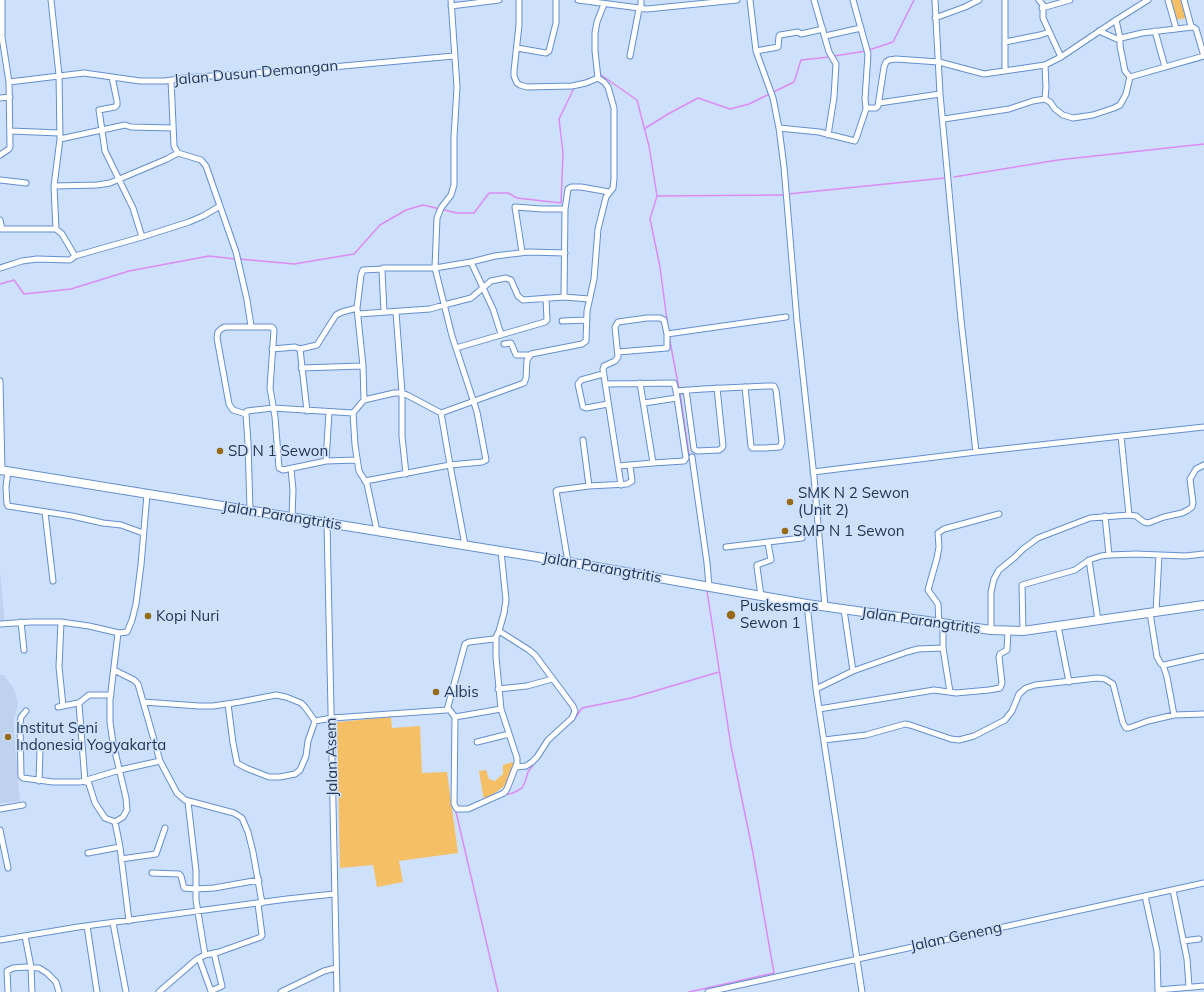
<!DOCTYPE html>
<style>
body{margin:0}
canvas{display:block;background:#cee1fc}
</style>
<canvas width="1204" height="992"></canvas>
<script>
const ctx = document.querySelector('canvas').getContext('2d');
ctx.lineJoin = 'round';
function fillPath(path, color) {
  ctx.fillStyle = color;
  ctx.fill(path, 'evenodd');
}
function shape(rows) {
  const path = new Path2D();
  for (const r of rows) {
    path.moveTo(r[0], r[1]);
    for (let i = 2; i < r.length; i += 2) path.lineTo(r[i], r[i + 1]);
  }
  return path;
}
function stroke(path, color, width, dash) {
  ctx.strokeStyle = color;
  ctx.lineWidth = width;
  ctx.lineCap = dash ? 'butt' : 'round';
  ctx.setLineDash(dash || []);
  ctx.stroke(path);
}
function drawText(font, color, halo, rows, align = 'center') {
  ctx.font = font + ' Mulish,sans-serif';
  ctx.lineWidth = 3;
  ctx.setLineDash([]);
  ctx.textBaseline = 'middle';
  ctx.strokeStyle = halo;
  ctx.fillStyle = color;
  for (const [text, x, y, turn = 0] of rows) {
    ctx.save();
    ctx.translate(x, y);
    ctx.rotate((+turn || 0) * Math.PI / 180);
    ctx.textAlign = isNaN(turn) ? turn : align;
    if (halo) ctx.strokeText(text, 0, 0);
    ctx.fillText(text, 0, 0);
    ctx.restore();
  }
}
const built = shape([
 [0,570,5,624,0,625],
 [0,675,4,675,14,689,18,703,14,720,14,732,20,801,0,803]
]);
const green = shape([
 [1165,0,1183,0,1186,18,1172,21],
 [391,717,392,728,420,726,422,773,447,772,458,853,399,861,403,882,377,887,373,865,340,868,337,722],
 [513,762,514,765,508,782,502,788,484,800,479,771,486,770,489,779,495,781,503,774,503,765]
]);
const stream = shape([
 [869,50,893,42,914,0],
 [834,56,866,51],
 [599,75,601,75,637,100,649,146,657,196,650,219,660,267,668,328],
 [580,82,592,78],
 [644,129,668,114,698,98,730,109,749,104,794,82,801,60,830,57],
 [954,177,1058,160,1204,144],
 [788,194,945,178],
 [657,196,784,195],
 [239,259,294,264,354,254,380,225,406,210,423,205,457,213,474,213,489,193,508,193,517,198,561,203,563,153,559,119,575,86],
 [0,284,14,280,24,294,71,289,129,271,209,256,235,259],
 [669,336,679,389],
 [680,393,690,462],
 [564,728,573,721,582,708,631,698,719,672],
 [504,795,513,793,522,788,525,782,528,772,536,761],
 [460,811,456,812,498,992],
 [689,992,774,973,753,853,731,746,707,591]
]);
const street = shape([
 [51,0,59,75,60,139,54,186,56,229],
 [519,0,519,25,514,71,514,76,517,83,520,85,527,87,572,86,586,83,598,78],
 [578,0,647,9,737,0],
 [750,0,756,51,773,98,779,128,784,167,797,321,814,477,825,607],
 [814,0,829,52,836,64,834,97,828,135],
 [853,0,868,54,865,99,866,108],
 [935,0,940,94,961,320,976,452],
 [1005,0,1005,71],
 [1039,0,1043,5,1043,18,1061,57],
 [1168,0,1176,28],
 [1184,0,1191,26],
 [451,6,499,0],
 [1042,8,1070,0],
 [641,9,641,0],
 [935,18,965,7,979,0],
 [1116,20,1120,38,1120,46,1125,71,1130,77],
 [1099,31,1117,39,1142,33,1193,27,1196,29,1204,56],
 [1155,31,1165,67],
 [825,36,861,28],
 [1005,42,1040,35,1049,32],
 [517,48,546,53,549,51,556,23,556,0],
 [756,51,778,47,779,36,780,35,798,32,801,34,823,29],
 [630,56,639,9],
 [1045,65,1046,87,1045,99],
 [112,77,117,101,117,105,115,107,99,110,105,151,133,208,142,237],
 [171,80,174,146,178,153,201,160,206,166,236,252,247,300,251,326],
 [9,82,84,73,140,81,165,81,184,78,321,68,454,56],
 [0,98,10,97],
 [879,103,940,94],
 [944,119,1009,109,1033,101,1045,99,1050,102,1055,109,1063,115,1073,118,1093,115,1114,108,1120,105,1126,94,1130,77,1204,56],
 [779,128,819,132,855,141,857,136,866,109,867,108,876,108,878,106,884,67,886,62,889,60,896,59,939,62,984,74,1045,65,1061,57,1116,20,1148,0],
 [10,131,60,133],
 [60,139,125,125,131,127,173,128],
 [0,155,9,149,10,147,9,82,2,37,2,0],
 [0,180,26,183],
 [54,186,97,185,110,183,167,159,178,153],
 [0,220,2,229],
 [0,229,56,229,62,234,75,256],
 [522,252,515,207,542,209,565,209],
 [471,262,493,309,501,334],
 [0,268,22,261,37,259,70,260,75,256,142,237,189,222,203,216,220,206],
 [564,297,565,209,568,189,571,187,581,187,609,192],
 [384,312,382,271,383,268,435,268,471,262,495,256,528,252,565,253],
 [396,312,402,393,402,436,406,474],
 [358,314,430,309,444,305,471,298,491,281,506,278,511,280,518,296,523,300,564,297,589,299],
 [562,321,587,320],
 [667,334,786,317],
 [504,344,511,343,516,355,529,355],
 [456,348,545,322,547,320,546,298],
 [272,349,295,347,300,349,307,411],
 [300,349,317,345,336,315,342,312,357,308],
 [618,352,667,348,667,334,664,320,660,318,647,318,618,322,615,327,618,357,615,361,604,366,603,369,621,485],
 [301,368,363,366],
 [603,374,581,380,578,384,583,407,586,408,608,404],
 [0,381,2,470],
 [605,384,674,383,676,391,686,458,684,461,653,463],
 [686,390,694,449,697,451,719,450,722,448,723,446,717,388],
 [676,391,703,389,767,386,774,386,776,390,782,442,780,447,765,448,752,448,751,446,745,387],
 [364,400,363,366,357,308,361,275,363,270,382,269],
 [644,403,677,398],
 [441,413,524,383,526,378,527,360,531,354,582,344,586,341,587,311,594,279,598,229,606,197,613,188,614,179,614,108,608,87,604,82,598,78,595,51,595,33,597,22,604,4],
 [246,414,233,410,229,404,217,338,218,332,221,329,225,327,272,327,274,330,270,388,275,417,279,468,283,470,326,461,356,460],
 [1121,436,1129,515],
 [583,440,589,486],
 [692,457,707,563,709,586],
 [326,461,329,412],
 [618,466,653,463,640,383],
 [291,469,293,490,292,517],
 [8,471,6,487,7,504,8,506,72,516,103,523,121,525,143,533],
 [813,472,976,452,1204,427],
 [365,481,450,465,465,545],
 [250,510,248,443,246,414,247,411,273,408,353,413],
 [45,512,53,581],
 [327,523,337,992],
 [377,531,367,484,359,471,355,445,353,413,364,400,394,393,402,393,407,395,441,413,450,465,482,462,486,460,477,412,452,336,435,268,437,218,441,208,451,195,454,185,454,137,457,87,451,0],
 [726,547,802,538],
 [1109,555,1136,554,1185,556,1204,554],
 [1089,560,1098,620],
 [568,562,556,491,558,490,589,486,627,484,632,481,630,465],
 [761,596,757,567,757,565,771,560,768,543],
 [807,604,816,689,862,992],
 [844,610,853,671],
 [1156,612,1159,555],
 [1150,613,1157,657,1161,664,1164,665,1204,656],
 [21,622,24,650],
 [61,622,59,667,63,706],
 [939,623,938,604,928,590,937,558,939,547,938,533,944,529,999,514],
 [0,624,30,622,61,622,89,626,119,633,127,632,132,620,136,604,141,565,147,494],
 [943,624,943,648,950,692],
 [1058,626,1069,682],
 [991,630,991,592,994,579,999,570,1015,557,1023,549,1038,538,1090,518,1129,515,1136,516,1144,522,1148,523,1164,517,1182,513,1188,510,1192,507,1193,503,1190,479,1196,469,1204,465],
 [499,631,529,650,535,655,573,706,575,711,572,718,548,740,537,757,532,762,526,766,516,767],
 [1023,631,1022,585,1075,570,1089,560,1101,556,1109,555,1105,516],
 [1163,665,1167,677,1174,715],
 [114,670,134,680,138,684,160,761,177,793,185,800,234,813,242,818,248,832,253,852,262,903],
 [498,689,527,686,552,679],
 [816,689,853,671,907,652,918,649,943,648],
 [143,702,199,706,213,706,240,702,276,695,286,697,301,703,305,707,315,721],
 [79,703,89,695,111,695],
 [228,704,233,743,237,763,246,768,269,777,280,777,295,774,300,770,306,756,308,741,315,721],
 [58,707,78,703,79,704,85,782],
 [448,708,455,717,454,804,457,809,468,809,504,793,507,789,517,763,517,758,501,709,496,657,496,637],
 [819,709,934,690,956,693,989,690,1000,688,1002,683,999,657,1000,654,1007,650,1008,631],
 [26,711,21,717,20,723,21,776,23,778,53,782,80,782,120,770,160,761],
 [455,717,501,709],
 [315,721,332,718,447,710,465,644,469,642,494,639,496,637,499,631,504,613,506,600,501,551],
 [824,740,866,735,905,724,910,725,951,739,959,740,974,736,1005,720,1012,711,1019,694,1026,688,1035,685,1097,678,1105,679,1113,684,1123,723,1126,728,1129,728,1148,721,1174,715,1204,714],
 [477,742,509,734],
 [39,781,40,751],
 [88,781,95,803,105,818,115,822,123,817,127,810,126,798,113,743,110,722,110,700,118,633],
 [188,802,196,871,196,900,205,955],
 [0,809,23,805],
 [115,822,120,847,129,921],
 [0,830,8,868],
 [88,853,120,847],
 [121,859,156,854,165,828],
 [152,873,179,874,181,876,184,888,195,889,214,888,259,880],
 [1173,890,1187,959,1189,987],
 [1145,896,1157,951,1158,990,1204,986],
 [113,923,126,992],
 [87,926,97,992],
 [25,936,31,967,32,992],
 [0,940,78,927,287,899,334,894],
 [1183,941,1199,939],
 [199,958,211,991],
 [8,992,7,971,13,968,25,967,39,968,47,973,56,982,59,992],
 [159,992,197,959,205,955,219,952,261,937,262,935,258,904],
 [211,992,211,991,222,986,214,953],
 [281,992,324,971,336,968],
 [708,992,1204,883]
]);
const primary = shape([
 [0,470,568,562,807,604,991,630,1023,631,1204,605]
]);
const markers = [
 [220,451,4,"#966a17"],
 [790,502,4,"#966a17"],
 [785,531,4,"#966a17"],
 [731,615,5,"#966a17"],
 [148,616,4,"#966a17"],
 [436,692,4,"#966a17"],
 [8,737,4,"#966a17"]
];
const streetNames = [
 ["Jalan Dusun Demangan",256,73,-5],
 ["Jalan Parangtritis",282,516,9],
 ["Jalan Parangtritis",602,568,10],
 ["Jalan Parangtritis",921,621,8],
 ["Jalan Asem",332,757,-91],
 ["Jalan Geneng",956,937,-12]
];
const poiNames = [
 ["SD N 1 Sewon",228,451],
 ["SMK N 2 Sewon",798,493],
 ["(Unit 2)",798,510],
 ["SMP N 1 Sewon",793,531],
 ["Puskesmas",740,606],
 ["Sewon 1",740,623],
 ["Kopi Nuri",156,616],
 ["Albis",444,692],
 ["Institut Seni",16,728],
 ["Indonesia Yogyakarta",16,745]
];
fillPath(built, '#bed2ef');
fillPath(green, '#f5bf66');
stroke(stream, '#dc8af5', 1.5);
stroke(street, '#648fce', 7);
stroke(primary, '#648fce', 10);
stroke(street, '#fff', 5);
stroke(primary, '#fff', 8);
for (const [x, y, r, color] of markers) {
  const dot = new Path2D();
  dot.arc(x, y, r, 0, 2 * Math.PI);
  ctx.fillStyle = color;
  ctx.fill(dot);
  stroke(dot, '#cee1fc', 1.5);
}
drawText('15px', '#243651', '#cee1fc', streetNames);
drawText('15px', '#243651', '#cee1fc', poiNames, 'left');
</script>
